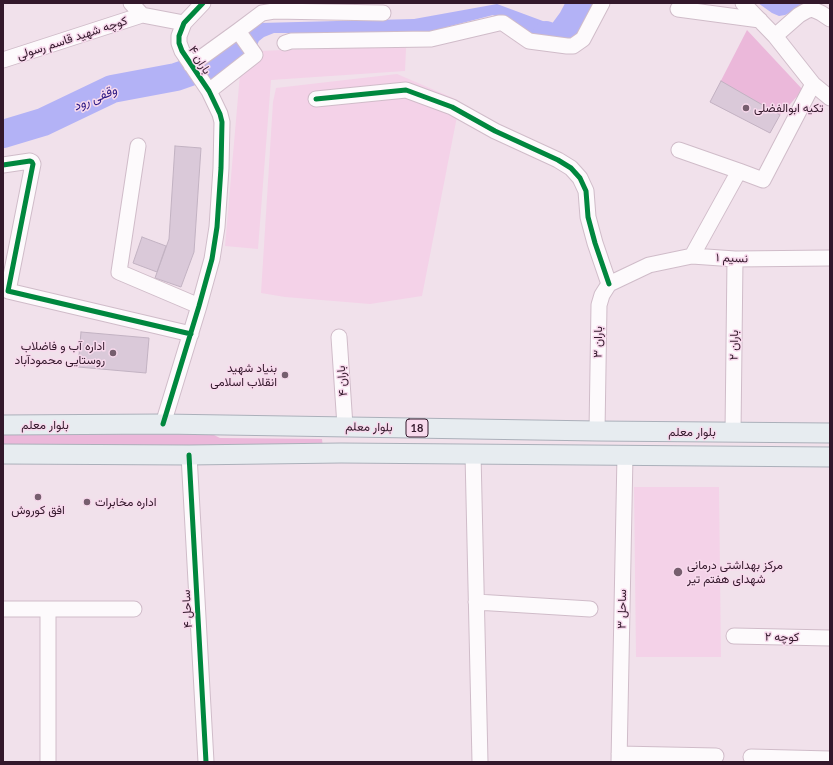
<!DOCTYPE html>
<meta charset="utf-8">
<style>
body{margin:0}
#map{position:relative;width:833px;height:765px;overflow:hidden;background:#f1e1eb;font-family:Lato,sans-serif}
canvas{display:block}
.frame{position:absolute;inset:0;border:4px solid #33182b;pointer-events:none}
</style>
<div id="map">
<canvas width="833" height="765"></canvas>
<div class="frame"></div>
</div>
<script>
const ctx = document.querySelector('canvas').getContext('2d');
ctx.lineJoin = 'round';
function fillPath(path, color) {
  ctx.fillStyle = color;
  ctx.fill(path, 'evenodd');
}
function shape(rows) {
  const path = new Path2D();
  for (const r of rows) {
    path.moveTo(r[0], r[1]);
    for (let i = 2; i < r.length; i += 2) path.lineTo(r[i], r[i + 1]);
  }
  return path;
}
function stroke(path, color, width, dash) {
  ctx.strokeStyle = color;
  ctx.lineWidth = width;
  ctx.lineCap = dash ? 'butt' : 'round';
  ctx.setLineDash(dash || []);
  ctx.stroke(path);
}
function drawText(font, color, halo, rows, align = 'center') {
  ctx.font = font + ' Lato,Vazirmatn,sans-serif';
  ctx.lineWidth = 3;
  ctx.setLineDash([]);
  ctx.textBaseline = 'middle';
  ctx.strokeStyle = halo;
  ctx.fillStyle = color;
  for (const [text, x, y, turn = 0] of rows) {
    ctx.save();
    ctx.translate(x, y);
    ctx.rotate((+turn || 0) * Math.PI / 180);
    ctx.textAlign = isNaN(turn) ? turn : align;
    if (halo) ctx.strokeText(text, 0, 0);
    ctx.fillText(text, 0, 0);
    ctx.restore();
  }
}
const built = shape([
 [328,48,406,48,405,71,271,80,258,249,225,246,240,74,260,51],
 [397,74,460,101,422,296,370,304,285,297,261,293,273,102,276,88],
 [634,487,719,487,721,657,636,657]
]);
const green = shape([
 [747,30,803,90,780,115,770,133,710,102],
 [3,432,210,433,220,438,322,439,323,448,3,449]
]);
const water = shape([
 [583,3,597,3,581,32,571,41,535,36,493,15,424,33,274,33,264,37,245,52,219,68,210,58,260,23,414,19,497,4,559,27,567,24,579,12],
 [758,3,811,3,785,15,779,16,772,13]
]);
const river = shape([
 [546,35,551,37,561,35,572,20,581,3],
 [3,134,43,122,112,89,176,77,213,64,245,38]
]);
const building = shape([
 [721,81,780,115,770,133,710,102,721,81],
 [175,146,201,148,194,252,181,287,155,278,169,239,175,146],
 [142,237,166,246,157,272,133,263,142,237],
 [81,332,149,338,146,373,78,367,81,332]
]);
const minor = shape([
 [131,3,142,15,184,23],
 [743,3,775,36,813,84,830,98],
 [678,9,760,20],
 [775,36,799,15,806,11,812,9,821,13,830,19],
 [285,43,291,41,431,39,499,23,503,23,529,41,567,46,573,46,583,39,602,3],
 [3,60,142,15],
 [191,65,238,31,262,13,274,11,383,13],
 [209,91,255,55,238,31],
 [316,99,406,90,452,107,495,131,558,160,571,168,580,178,586,191,588,217,595,243,609,284],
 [138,146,119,272,199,306],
 [679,150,739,171],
 [3,165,30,161,32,162,33,164,8,291,191,334],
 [692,256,739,171,763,180,813,84],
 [339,337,345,426],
 [163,424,199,306,212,259,217,227,221,168,222,122,220,114,209,91,182,51,179,43,179,36,184,23,203,3],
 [597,431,599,305,602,295,609,284,649,265,692,256,735,259,830,258],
 [733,432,735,259],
 [473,454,480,762],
 [189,455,206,762],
 [476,602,590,609],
 [3,609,134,609],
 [48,609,48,762],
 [734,636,830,638],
 [619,754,716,756],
 [751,757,830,759],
 [619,762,625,455]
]);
const major = shape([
 [3,425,163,424,597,431,830,433],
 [3,454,189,455,341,453,830,457]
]);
const cycleway = shape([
 [316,99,406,90,452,107,495,131,558,160,571,168,580,178,586,191,588,217,595,243,609,284],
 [3,165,30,161,32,162,33,164,8,291,191,334],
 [163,424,199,306,212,259,217,227,221,168,222,122,220,114,209,91,182,51,179,43,179,36,184,23,203,3],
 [189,455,206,762]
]);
const markers = [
 [746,108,4,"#765e6e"],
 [113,353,4,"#765e6e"],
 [285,375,4,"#765e6e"],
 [38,497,4,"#765e6e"],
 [87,502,4,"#765e6e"],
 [678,572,5,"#765e6e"]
];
const shields = [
 [417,428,22]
];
const shieldNames = [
 ["18",417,428]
];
const streetNames = [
 ["کوچه شهید قاسم رسولی",72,38,-18],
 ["باران ۴",200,60,58],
 ["نسیم ۱",732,258,2],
 ["باران ۳",598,342,-89],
 ["باران ۲",734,345,-89],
 ["باران ۴",342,381,-94],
 ["بلوار معلم",45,425],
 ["بلوار معلم",369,427,1],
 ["بلوار معلم",692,432],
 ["ساحل ۴",187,609,-93],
 ["ساحل ۳",622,609,-89],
 ["کوچه ۲",782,637,1]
];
const poiNames = [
 ["تکیه ابوالفضلی",754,108],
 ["اداره آب و فاضلاب",105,346,"right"],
 ["روستایی محمودآباد",105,360,"right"],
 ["بنیاد شهید",277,368,"right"],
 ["انقلاب اسلامی",277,382,"right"],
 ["اداره مخابرات",95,502],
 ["افق کوروش",38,510,"center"],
 ["مركز بهداشتی درمانی",687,565],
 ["شهدای هفتم تیر",687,579]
];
const waterNames = [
 ["وقفی رود",95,98,-23]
];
fillPath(built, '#f4d2e8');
fillPath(green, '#ebb8da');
fillPath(water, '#b3b2f6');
stroke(river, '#b3b2f6', 28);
fillPath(building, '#dac9d9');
stroke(building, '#c2b2c2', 1);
stroke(minor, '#d0bcc9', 17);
stroke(major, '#abb0ba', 21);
stroke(minor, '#fdfafc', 15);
stroke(major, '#e7ecf0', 19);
stroke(cycleway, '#00873e', 5);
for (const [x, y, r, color] of markers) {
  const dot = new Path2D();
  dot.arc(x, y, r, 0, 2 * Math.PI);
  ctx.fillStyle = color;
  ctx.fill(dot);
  stroke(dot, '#f8daed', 1.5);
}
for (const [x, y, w] of shields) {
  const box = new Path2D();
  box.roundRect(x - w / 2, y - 9, w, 18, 3);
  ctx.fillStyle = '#f8daed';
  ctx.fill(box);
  stroke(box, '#33182b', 1);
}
drawText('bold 11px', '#33182b', null, shieldNames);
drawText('12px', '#33182b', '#f8daed', streetNames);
drawText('12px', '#33182b', '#f8daed', poiNames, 'left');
drawText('italic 13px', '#2d1a85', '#f8daed', waterNames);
</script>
